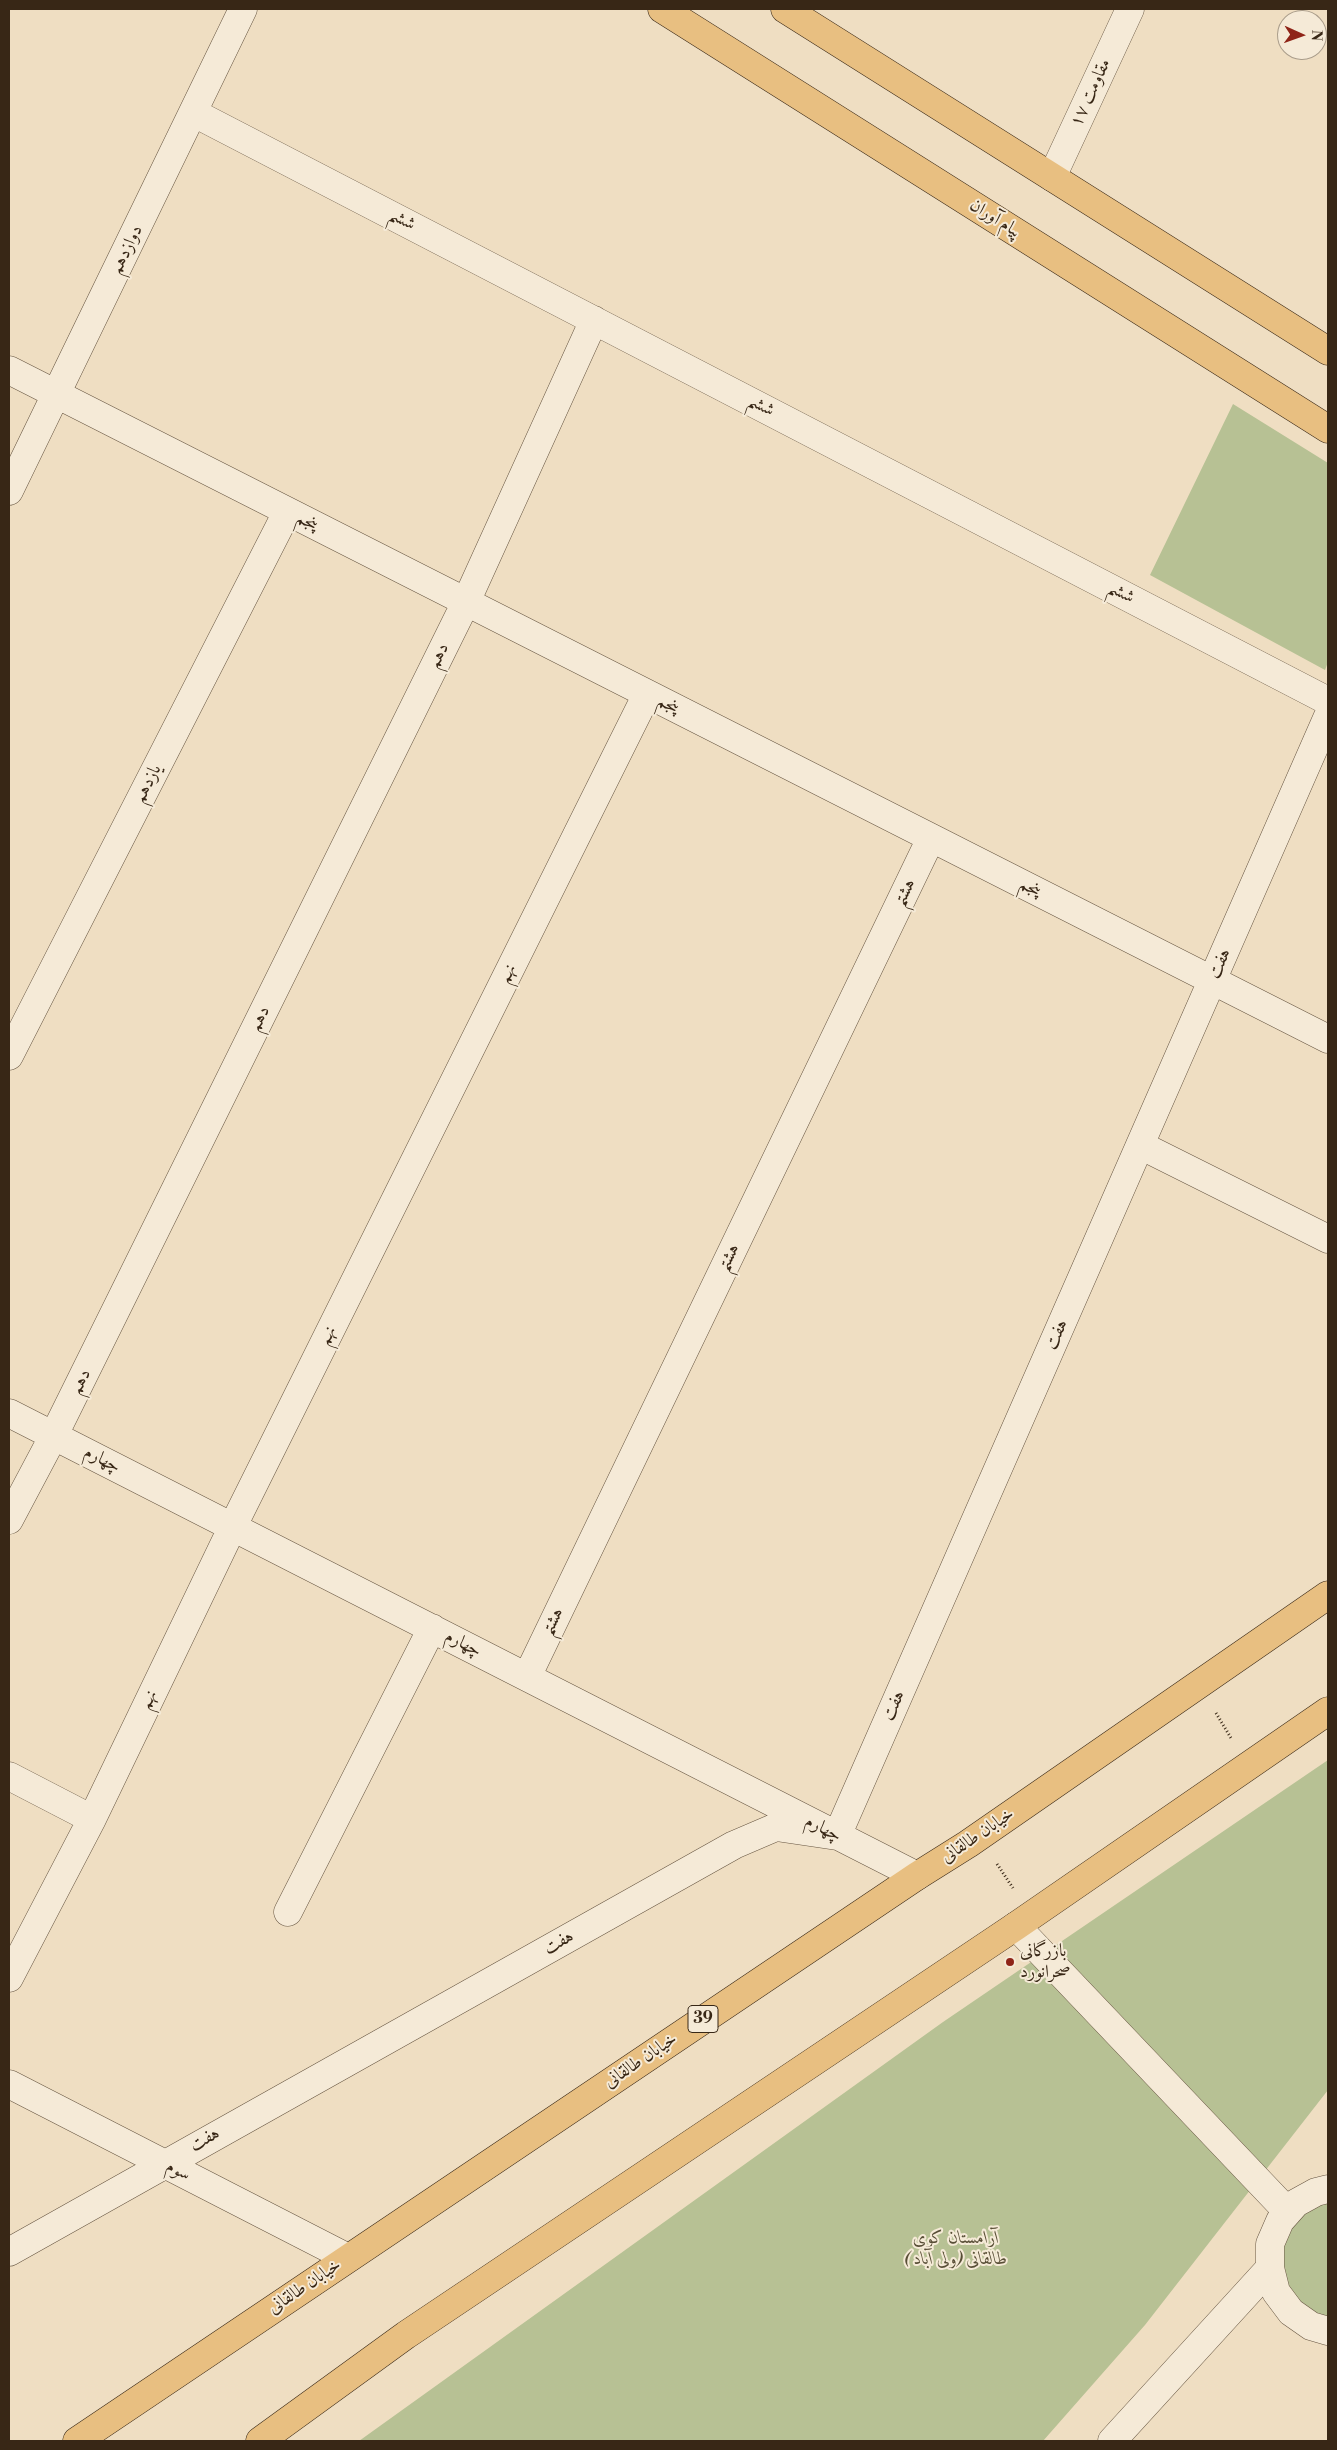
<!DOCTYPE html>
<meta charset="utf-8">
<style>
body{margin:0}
#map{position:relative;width:1337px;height:2450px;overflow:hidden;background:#efdec2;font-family:"Libre Bodoni",serif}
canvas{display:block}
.frame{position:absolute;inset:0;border:10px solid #382716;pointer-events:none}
.north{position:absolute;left:1277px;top:10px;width:50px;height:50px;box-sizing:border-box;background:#f5ead7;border:1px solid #a99c8a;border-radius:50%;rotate:92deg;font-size:14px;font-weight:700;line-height:20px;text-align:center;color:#382716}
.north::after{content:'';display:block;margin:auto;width:18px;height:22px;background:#8f2418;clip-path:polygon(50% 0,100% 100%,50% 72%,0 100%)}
</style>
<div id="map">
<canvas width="1337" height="2450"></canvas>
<div class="frame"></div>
<div class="north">N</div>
</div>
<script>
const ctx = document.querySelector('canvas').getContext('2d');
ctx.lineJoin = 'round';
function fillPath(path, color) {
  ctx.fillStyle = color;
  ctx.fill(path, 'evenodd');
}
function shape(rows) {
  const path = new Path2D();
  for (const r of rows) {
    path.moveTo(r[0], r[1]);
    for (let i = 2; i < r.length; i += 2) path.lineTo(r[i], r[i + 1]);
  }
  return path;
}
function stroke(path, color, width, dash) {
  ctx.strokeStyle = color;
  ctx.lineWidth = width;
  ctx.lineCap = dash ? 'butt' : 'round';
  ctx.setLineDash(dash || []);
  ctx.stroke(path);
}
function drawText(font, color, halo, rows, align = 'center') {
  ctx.font = font + ' "Libre Bodoni",Amiri,serif';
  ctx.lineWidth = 4;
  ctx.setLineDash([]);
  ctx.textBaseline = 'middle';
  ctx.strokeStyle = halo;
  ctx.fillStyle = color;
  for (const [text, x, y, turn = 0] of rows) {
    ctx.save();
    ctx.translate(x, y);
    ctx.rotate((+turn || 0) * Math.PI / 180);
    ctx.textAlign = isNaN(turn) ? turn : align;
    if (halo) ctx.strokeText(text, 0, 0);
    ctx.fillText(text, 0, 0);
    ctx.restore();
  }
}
const green = shape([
 [1233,404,1328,463,1328,662,1325,670,1150,575],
 [1328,1760,1328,2090,1145,2325,1043,2441,359,2441,943,2022],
 [1328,2199,1328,2320,1297,2303,1285,2285,1282,2244,1290,2225,1304,2210]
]);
const path = shape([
 [1216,1713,1231,1738],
 [997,1864,1013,1888]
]);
const minor = shape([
 [194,113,1328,701],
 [1052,177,1130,9],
 [9,370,1328,1039],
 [9,491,243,9],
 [9,1056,287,512],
 [1140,1145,1328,1239],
 [9,1413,917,1876],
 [9,1520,54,1435,466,602,594,320],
 [527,1677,931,838],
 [9,1776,92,1819],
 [288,1912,432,1628],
 [1016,1926,1288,2212],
 [9,1978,92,1819,233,1526,647,694],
 [9,2084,348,2258],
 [1328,2189,1316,2192,1296,2203,1280,2221,1270,2244,1270,2268,1276,2292,1291,2312,1311,2326,1328,2331],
 [9,2252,734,1845,776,1827,837,1836,1328,716],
 [1112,2441,1270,2268]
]);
const major = shape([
 [662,9,1328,429],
 [785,9,1328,351],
 [77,2441,917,1876,968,1844,1328,1595],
 [260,2441,406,2335,1016,1926,1328,1711]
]);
const markers = [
 [1010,1962,5,"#8f2418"]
];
const shields = [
 [703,2019,30]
];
const shieldNames = [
 ["39",703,2019]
];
const streetNames = [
 ["مقاومت ۱۷",1091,93,-65],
 ["پیام آوران",995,219,32],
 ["ششم",402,220,27],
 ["دوازدهم",127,250,-64],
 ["ششم",761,406,27],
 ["پنجم",307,522,27],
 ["ششم",1121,593,27],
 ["دهم",439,656,-64],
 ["پنجم",668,705,27],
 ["یازدهم",148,784,-63],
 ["پنجم",1030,888,27],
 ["هشتم",905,893,-64],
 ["هفت",1220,964,-66],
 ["نهم",508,974,-64],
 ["دهم",260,1019,-64],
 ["هشتم",729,1258,-64],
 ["هفت",1057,1335,-66],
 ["نهم",328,1336,-64],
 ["دهم",81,1382,-64],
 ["چهارم",102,1460,27],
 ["هشتم",553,1622,-64],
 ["چهارم",463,1644,27],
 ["نهم",149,1700,-64],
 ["هفت",894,1706,-66],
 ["چهارم",823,1829,27],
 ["خیابان طالقانی",978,1836,-34],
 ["هفت",559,1943,-29],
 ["خیابان طالقانی",641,2061,-34],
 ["هفت",205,2140,-29],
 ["سوم",178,2171,27],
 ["خیابان طالقانی",305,2287,-34]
];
const poiNames = [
 ["بازرگانی",1020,1952],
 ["صحرانورد",1020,1973]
];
const parkNames = [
 ["آرامستان کوی",956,2239],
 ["طالقانی (ولی آباد )",956,2260]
];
fillPath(green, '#b7c194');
stroke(minor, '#665541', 29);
stroke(major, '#382716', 29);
stroke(path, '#382716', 3, [1, 2.5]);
stroke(minor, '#f5ead7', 28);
stroke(major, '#e8bf81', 28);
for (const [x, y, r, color] of markers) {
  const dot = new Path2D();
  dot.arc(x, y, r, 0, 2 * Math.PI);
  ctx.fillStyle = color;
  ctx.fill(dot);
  stroke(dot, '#f5ead7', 2);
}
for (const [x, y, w] of shields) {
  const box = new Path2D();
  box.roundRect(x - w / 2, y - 13.5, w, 27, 4);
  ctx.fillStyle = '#f5ead7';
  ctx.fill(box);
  stroke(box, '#382716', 1);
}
drawText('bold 16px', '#382716', null, shieldNames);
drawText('18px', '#382716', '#f5ead7', streetNames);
drawText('18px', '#382716', '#f5ead7', poiNames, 'left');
drawText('italic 18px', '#584e36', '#f5ead7', parkNames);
</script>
